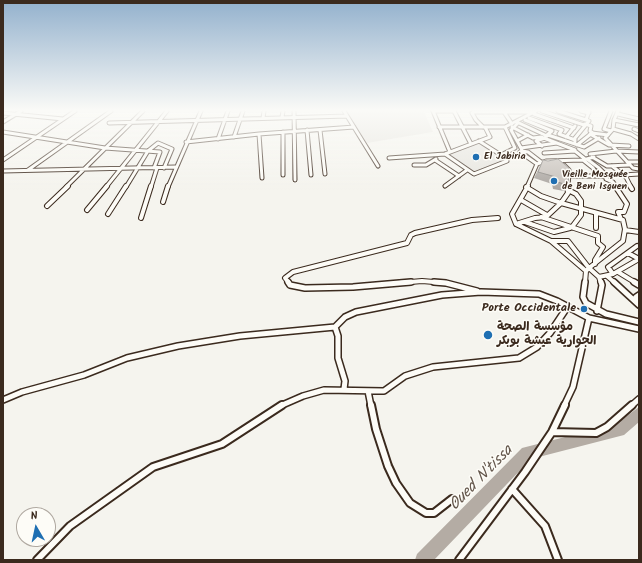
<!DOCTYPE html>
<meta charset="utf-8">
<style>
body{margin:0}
#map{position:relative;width:642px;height:563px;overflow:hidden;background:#f5f4ee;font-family:Kalam,sans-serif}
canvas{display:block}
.frame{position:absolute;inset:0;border:4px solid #3b2a1e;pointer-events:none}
.north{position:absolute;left:16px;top:507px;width:40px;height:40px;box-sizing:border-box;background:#fdfcf7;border:1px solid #afa8a0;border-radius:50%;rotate:351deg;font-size:11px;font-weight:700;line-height:16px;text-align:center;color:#3b2a1e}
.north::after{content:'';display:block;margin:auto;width:14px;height:18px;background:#1f6fb2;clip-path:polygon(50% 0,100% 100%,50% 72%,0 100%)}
</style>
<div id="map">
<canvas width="642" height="563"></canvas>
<div class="frame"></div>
<div class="north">N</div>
</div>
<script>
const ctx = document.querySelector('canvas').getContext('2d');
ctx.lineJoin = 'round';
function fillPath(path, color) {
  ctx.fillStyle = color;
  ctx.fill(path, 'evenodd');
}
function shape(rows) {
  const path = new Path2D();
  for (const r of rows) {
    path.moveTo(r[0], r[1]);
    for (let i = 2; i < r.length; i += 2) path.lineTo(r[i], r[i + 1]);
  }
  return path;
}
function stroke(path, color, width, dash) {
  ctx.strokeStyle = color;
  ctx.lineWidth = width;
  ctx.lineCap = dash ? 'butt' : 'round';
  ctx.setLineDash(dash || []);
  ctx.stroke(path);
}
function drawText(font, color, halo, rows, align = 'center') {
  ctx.font = font + ' Kalam,"Playpen Sans Arabic",sans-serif';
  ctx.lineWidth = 3;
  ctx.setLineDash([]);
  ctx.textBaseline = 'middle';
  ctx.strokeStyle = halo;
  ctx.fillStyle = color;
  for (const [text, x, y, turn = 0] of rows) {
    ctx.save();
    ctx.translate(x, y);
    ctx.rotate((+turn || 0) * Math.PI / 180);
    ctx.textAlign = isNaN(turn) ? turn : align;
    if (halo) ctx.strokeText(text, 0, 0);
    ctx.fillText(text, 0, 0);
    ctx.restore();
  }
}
const built = shape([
 [346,111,424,111,433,132,367,143],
 [478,143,506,160,474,173,447,155]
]);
const river = shape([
 [639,407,639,422,624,435,531,459,434,560,415,560,417,554,522,448,616,424,639,407]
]);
const streetFar3 = shape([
 [294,111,295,180],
 [344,111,378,166],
 [433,111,450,152],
 [433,111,452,111],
 [454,111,471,144],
 [542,111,584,125],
 [558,111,586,120],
 [581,111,589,113],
 [611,111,604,129,611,131],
 [618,111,614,120,613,129,605,138,633,168,639,169],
 [474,112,532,112],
 [474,112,472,113,476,120,483,127],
 [504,112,512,124],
 [3,113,63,119],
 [534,114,574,128],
 [618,114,639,119],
 [282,117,283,111],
 [263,118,264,111],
 [529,118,562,130,559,134,575,140],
 [525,120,552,131,547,135],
 [614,120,639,125],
 [3,122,21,111],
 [109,123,347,116],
 [518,123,511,130,521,148,522,151,520,152,537,164],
 [519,123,547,136],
 [585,124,591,126,590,131,593,133],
 [439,127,505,127],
 [512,127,533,138,541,137,575,150],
 [613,129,631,134,639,139],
 [634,129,639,131],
 [307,130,311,175],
 [320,130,325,174],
 [3,132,105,148,160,152,154,168],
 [283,132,283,175],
 [259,134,262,178],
 [590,134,609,145],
 [548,135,584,147,599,138],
 [234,137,243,111],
 [566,137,575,126],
 [218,139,228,111],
 [479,141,501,155],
 [517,141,528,135],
 [186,142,259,134,354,127],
 [575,142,575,138,589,121,586,120,589,111],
 [577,145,592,133,608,135],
 [610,145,629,146],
 [542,146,536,141,545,138],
 [521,148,557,143],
 [522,151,528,152,541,162],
 [544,153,575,151,585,159],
 [445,154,474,174,507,161,501,155,515,148,505,127,536,111],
 [590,154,616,151,639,152],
 [592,157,607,166,629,165],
 [389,158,445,154,490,137,485,127],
 [587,159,599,168,607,176,606,179,613,182,616,187],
 [3,160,75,111],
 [435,160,459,176],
 [583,160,593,168,598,176],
 [627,162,639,162],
 [414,165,426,165,436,159],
 [564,165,569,170,568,187],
 [612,166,626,177,631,187],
 [28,170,111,111],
 [3,171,175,167],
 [623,175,639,174],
 [567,176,606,176],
 [445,186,467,170],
 [66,187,143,111],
 [106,187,167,111],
 [126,187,148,151,158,143,172,149,164,168],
 [151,187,157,168],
 [168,187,201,111],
 [527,187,537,164,546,161,583,160,594,157]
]);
const streetFar2 = shape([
 [528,186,512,214,516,224,551,241,586,271],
 [615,186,627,204,624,212,618,212,621,219],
 [630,186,632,189],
 [526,187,541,196,561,203,623,220,625,229,623,241,589,268,568,241,551,241],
 [568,190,576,194,581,201,581,215,572,227],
 [521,200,547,215],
 [163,202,168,186],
 [47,206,68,186],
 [87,210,107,186],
 [108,214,126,186],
 [596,214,596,228],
 [541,217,598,236,598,243,603,247,595,260,595,264],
 [141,218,151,186],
 [525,222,554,232,570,228],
 [516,224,535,218,546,217,561,203,568,193,567,186],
 [625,230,639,232],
 [628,253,639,259],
 [587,270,589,268,599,277],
 [618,272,636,283],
 [613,274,608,267,637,246],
 [607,276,615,283],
 [289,283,285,278,293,272,407,243,411,235,415,233,472,220,498,218],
 [399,283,422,281,446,283],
 [585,283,586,271],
 [601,283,599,277,613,274,639,259]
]);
const streetFar1 = shape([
 [288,282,290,285,305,288,353,287,411,282],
 [434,282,446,283,477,291],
 [585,282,583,297,586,303,606,314,639,322],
 [614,282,639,305],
 [634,282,639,285],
 [639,295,636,297,639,300],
 [597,311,602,285,601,282],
 [335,327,338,336,338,358,345,381,344,389],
 [368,391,371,406],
 [3,400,22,392,84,375,127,358,178,346,240,336,335,327,345,317,356,312,442,295,481,292,539,294,557,301,589,318,639,329],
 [280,406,303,396,324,390,384,391,405,376,433,367,519,358,537,347,550,333,568,306],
 [564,406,573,387,589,318],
 [631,406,639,399]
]);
const street = shape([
 [371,405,376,429,388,466,396,483,410,503,426,513,434,513,452,499],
 [552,432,596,433,607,427,632,405],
 [512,489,545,526,558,560],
 [37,560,70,526,153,467,222,444,282,405],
 [459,560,525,472,552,432,565,405]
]);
const wall = shape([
 [543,160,568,185,564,191,553,189,552,184,534,178]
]);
const building = shape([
 [558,159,569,168,568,185,557,182,556,177,538,172,543,160,548,161,558,159]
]);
const markers = [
 [476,157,4,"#1f6fb2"],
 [554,181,4,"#1f6fb2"],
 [584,309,4,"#1f6fb2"],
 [488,335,5,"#1f6fb2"]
];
const farPoinames = [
 ["El Jabiria",484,157],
 ["Vieille Mosquée",562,175],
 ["de Beni Isguen",562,187]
];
const poiNames = [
 ["Porte Occidentale",576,309],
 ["مؤسسة الصحة",497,328,"left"],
 ["الجوارية عيشة بوبكر",497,342,"left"]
];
const nearWaternames = [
 ["Oued N'tissa",482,479,-46]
];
fillPath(built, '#e7e5df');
fillPath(river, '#b4aca4');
stroke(streetFar3, '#3b2a1e', 5);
stroke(streetFar2, '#3b2a1e', 6);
stroke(streetFar1, '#3b2a1e', 8);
stroke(street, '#3b2a1e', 10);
stroke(streetFar3, '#fdfcf7', 3);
stroke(streetFar2, '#fdfcf7', 4);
stroke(streetFar1, '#fdfcf7', 5);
stroke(street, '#fdfcf7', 6);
fillPath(wall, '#aba6a1');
fillPath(building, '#c7c1bb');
stroke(building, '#8b8783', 1);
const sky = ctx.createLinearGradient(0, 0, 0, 190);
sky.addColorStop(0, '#93b1cd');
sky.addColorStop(0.58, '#fafaf7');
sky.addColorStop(1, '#fafaf700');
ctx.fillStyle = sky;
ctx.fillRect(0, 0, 642, 190);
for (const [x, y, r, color] of markers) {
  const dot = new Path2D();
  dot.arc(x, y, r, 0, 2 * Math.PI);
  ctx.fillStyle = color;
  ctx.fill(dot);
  stroke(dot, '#fdfcf7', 1.5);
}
drawText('bold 10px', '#3b2a1e', '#fdfcf7', farPoinames, 'left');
drawText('bold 12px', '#3b2a1e', '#fdfcf7', poiNames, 'right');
drawText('italic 16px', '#65584d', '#fdfcf7', nearWaternames);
</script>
